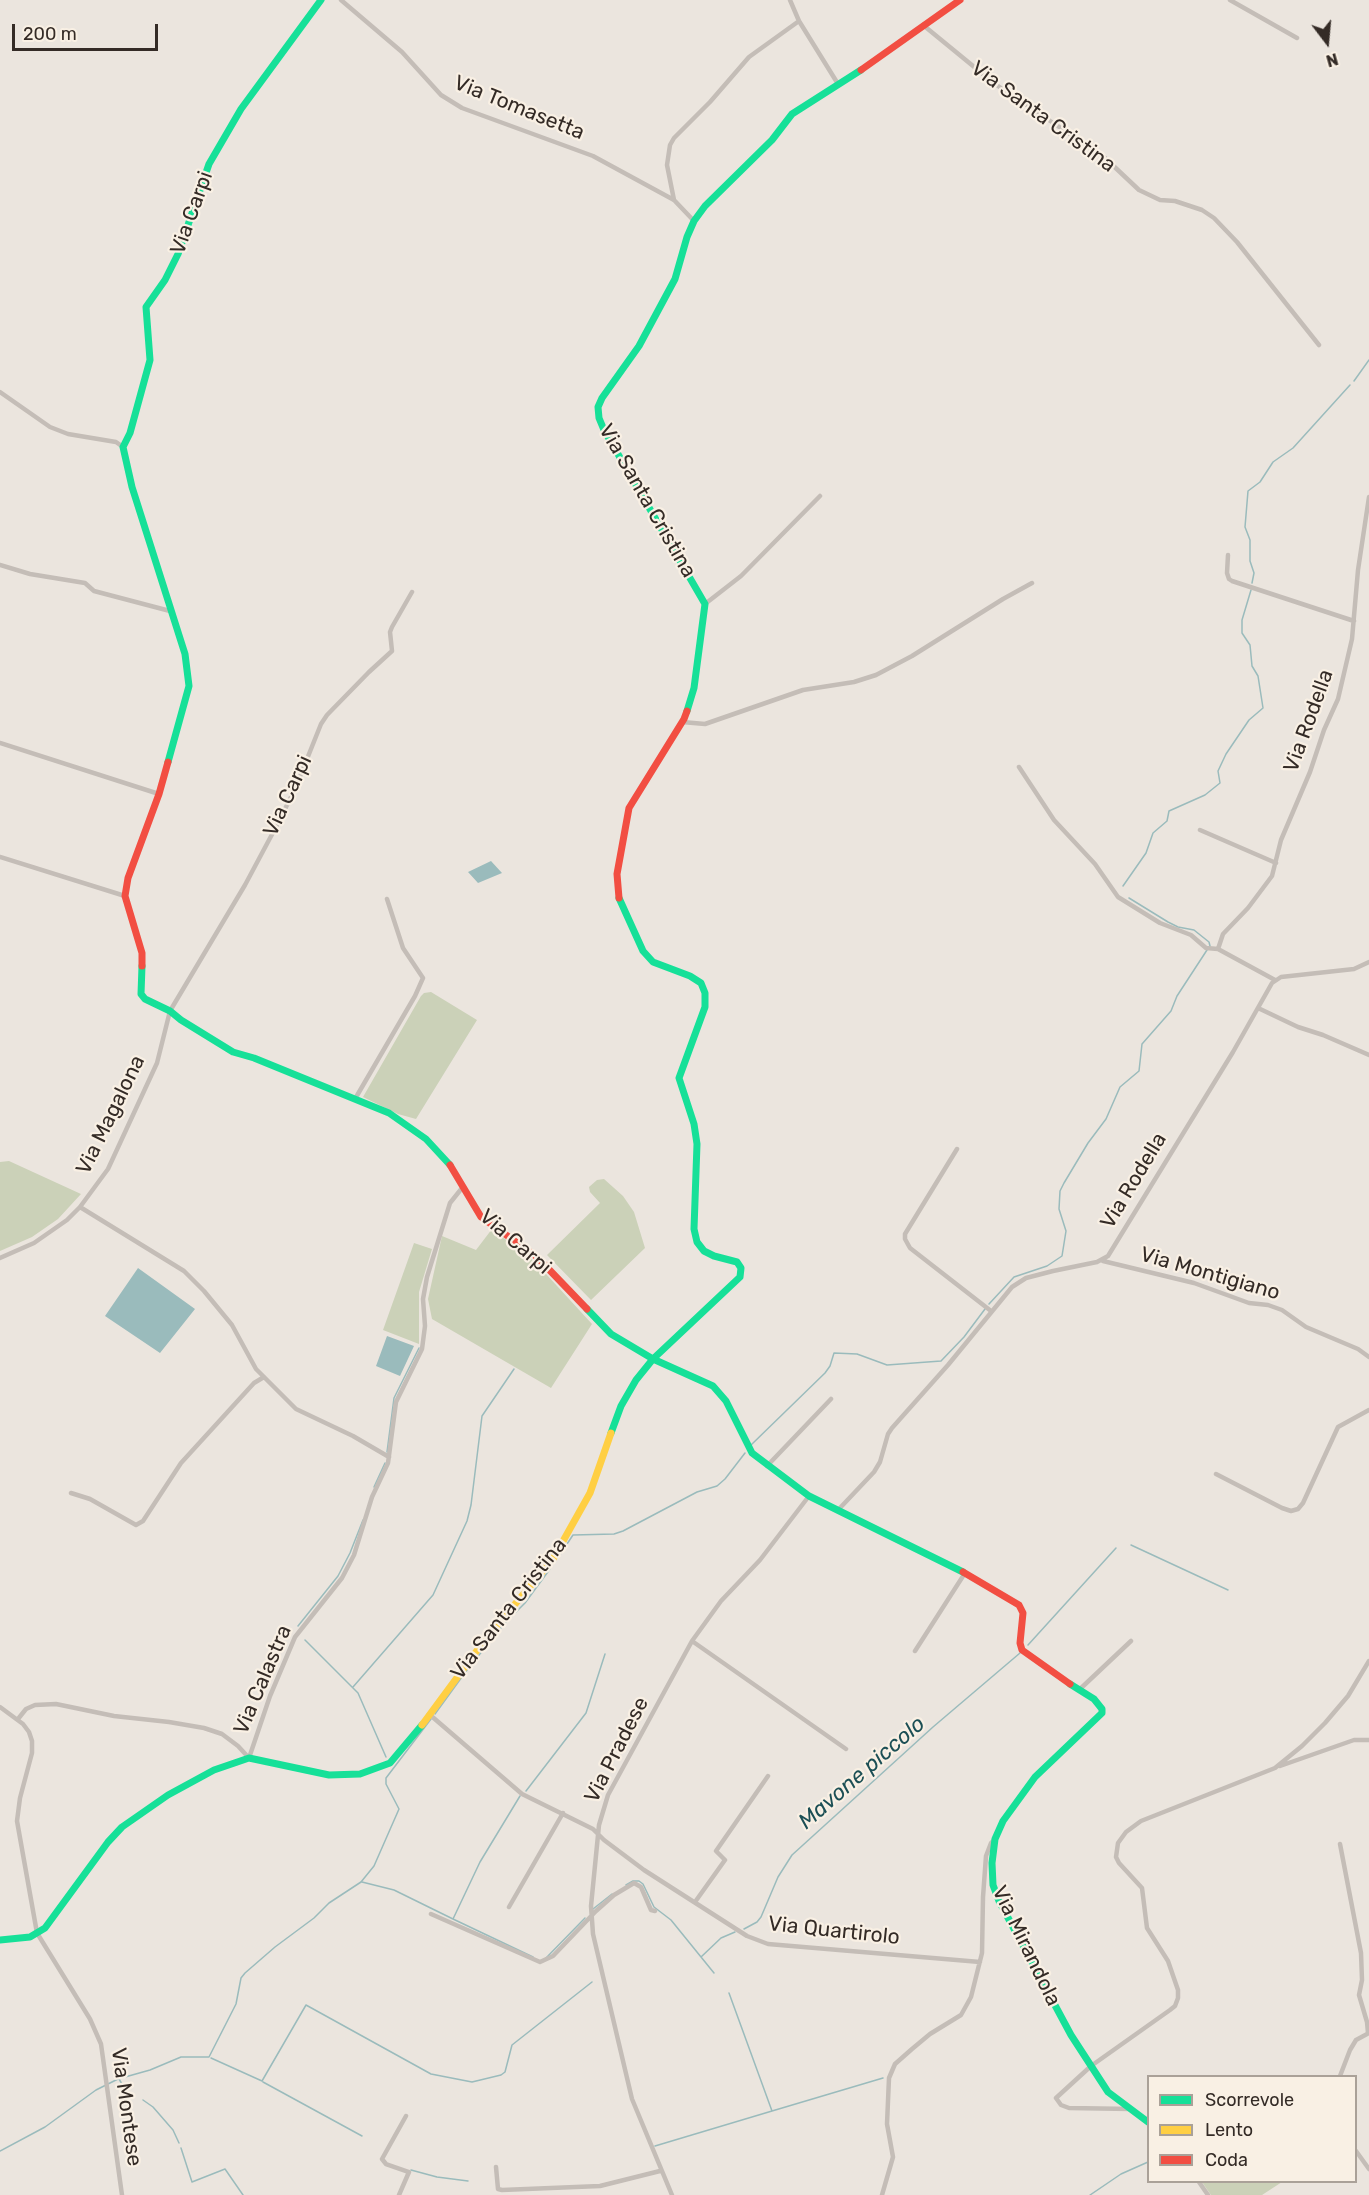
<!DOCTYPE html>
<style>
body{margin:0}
#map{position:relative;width:1369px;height:2195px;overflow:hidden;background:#ebe5de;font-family:Rubik,sans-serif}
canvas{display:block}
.legend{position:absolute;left:1147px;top:2075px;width:210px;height:108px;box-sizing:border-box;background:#f9f0e4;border:2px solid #aaa198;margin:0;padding:8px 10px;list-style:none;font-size:18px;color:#342b26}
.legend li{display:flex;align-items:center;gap:12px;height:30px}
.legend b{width:30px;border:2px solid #aaa198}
.north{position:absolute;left:1297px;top:12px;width:60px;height:60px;-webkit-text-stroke:4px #f9f0e4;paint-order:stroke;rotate:164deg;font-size:16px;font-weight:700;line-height:24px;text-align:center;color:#342b26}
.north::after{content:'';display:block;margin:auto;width:21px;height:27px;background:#342b26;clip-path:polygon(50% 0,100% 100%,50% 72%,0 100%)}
.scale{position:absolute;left:12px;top:24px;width:146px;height:27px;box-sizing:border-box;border:3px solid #342b26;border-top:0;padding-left:8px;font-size:18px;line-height:21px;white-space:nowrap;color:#342b26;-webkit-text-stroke:4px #f9f0e4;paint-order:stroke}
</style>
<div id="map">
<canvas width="1369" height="2195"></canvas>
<ul class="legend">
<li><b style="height:8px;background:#16e098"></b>Scorrevole</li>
<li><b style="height:8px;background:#ffcf43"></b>Lento</li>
<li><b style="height:8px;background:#f24e42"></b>Coda</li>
</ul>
<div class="north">N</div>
<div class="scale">200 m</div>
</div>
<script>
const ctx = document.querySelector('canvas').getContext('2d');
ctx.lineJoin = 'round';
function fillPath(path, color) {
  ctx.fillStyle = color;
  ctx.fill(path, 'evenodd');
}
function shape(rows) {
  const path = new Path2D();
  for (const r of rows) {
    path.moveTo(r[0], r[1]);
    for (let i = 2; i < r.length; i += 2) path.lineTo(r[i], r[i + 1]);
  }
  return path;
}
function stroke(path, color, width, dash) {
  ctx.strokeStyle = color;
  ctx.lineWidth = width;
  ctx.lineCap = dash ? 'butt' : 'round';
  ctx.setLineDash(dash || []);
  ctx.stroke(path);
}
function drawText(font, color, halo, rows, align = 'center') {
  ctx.font = font + ' Rubik,sans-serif';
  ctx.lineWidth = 4.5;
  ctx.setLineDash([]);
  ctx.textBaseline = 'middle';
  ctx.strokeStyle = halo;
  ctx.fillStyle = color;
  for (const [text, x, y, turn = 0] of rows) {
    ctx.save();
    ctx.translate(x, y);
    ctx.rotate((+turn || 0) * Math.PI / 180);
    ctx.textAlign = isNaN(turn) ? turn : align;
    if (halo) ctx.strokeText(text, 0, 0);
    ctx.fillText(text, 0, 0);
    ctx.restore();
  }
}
const green = shape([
 [431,992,477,1020,416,1119,398,1114,363,1097,421,996,424,993],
 [9,1161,81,1194,58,1219,32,1237,0,1251,0,1162],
 [604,1179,623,1196,634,1212,645,1248,591,1300,547,1255,600,1203,590,1192,589,1187,597,1180],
 [492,1229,535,1262,592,1324,551,1388,432,1319,428,1299,442,1236,476,1250],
 [414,1243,432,1249,419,1292,419,1344,383,1330],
 [1202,2182,1282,2182,1262,2195,1211,2195]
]);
const water = shape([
 [491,861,502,873,478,883,468,872],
 [138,1268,195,1309,160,1353,105,1316],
 [387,1336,414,1346,400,1376,376,1366]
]);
const stream = shape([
 [1354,381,1369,360],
 [1252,583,1254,573,1250,561,1250,540,1245,527,1248,491,1260,482,1273,462,1293,448,1350,385],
 [1123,886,1146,853,1153,833,1167,821,1169,811,1205,795,1220,783,1218,771,1226,754,1249,720,1263,708,1258,676,1252,666,1250,645,1242,633,1242,620,1251,590],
 [1129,898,1168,922,1178,927,1194,930,1209,942,1210,946],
 [989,1304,1014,1277,1047,1266,1062,1256,1066,1231,1059,1209,1060,1191,1064,1183,1088,1143,1106,1119,1120,1087,1139,1071,1142,1044,1171,1011,1177,996,1207,950],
 [751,1445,825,1373,830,1366,834,1353,857,1354,887,1365,941,1361,964,1337,985,1309],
 [387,1452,394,1398,419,1348],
 [374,1487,385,1463],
 [1131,1545,1228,1590],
 [559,1556,573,1535,614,1534,623,1531,697,1492,717,1486,725,1479,745,1453],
 [298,1626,338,1576,350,1553,363,1520],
 [305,1640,358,1693,386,1757],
 [1028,1645,1116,1548],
 [353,1687,433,1595,467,1521,471,1505,482,1416,514,1369],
 [435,1714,467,1670,504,1624,525,1603,550,1569],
 [526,1791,586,1713,605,1654],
 [362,1882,394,1890,453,1919,480,1862,520,1796],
 [626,1885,633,1881,639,1881,643,1884,654,1907,671,1920,714,1973],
 [593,1909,612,1894],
 [453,1919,533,1957],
 [744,1929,757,1922,761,1917,778,1877,792,1855,933,1727,1020,1653],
 [701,1957,721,1938,735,1932],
 [546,1958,585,1918],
 [729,1993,772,2111,883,2078],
 [211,2058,262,2081,306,2005,431,2074,472,2082,501,2075,505,2072,512,2045,592,1982],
 [119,2079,125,2089,134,2095],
 [263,2082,362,2136],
 [143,2100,153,2107,173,2130,179,2143],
 [655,2146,772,2111],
 [181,2148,192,2182,225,2169,243,2195],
 [0,2151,45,2127,96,2090,118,2079,150,2070,181,2057,209,2057,236,2004,241,1978,245,1973,275,1947,314,1918,329,1903,361,1882,374,1866,399,1809,386,1784,386,1778,431,1719],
 [411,2170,437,2177,468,2181],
 [1090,2195,1121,2174,1148,2162]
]);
const street = shape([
 [341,0,402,52,441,95,462,108,593,156,674,200,694,221],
 [790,0,799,21,838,84],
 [1230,0,1297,38],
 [923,25,995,84,1104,157,1139,190,1160,200,1175,201,1202,210,1214,218,1237,242,1319,345],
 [674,200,667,165,670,145,674,138,710,102,749,57,799,21],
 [0,392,50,427,68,434,116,442,123,447],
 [1228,555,1227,573,1229,579,1232,581,1354,621],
 [0,565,30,574,85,583,94,591,170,611],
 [705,604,741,576,820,496],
 [682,722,705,724,803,690,854,682,876,675,912,656,1003,599,1032,583],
 [0,743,159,794],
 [1019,767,1054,820,1095,864,1118,897,1160,923,1191,935,1206,948,1218,949,1275,980],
 [1200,830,1276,863],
 [0,857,125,896],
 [1218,949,1223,934,1248,908,1272,876,1281,840,1310,772,1324,730,1338,699,1352,639,1358,570,1369,497],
 [1258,1008,1298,1027,1323,1035,1369,1055],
 [355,1099,415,996,423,978,403,948,387,899],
 [957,1149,905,1234,905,1239,910,1248,991,1311],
 [80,1207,184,1271,204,1291,232,1325,256,1369,296,1409,353,1436,389,1457],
 [0,1258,34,1243,67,1220,80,1207,108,1169,157,1063,170,1011,245,885,277,825,295,789,321,724,327,715,369,672,392,651,390,632,392,627,412,592],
 [1103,1261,1194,1283,1249,1303,1268,1305,1282,1310,1306,1327,1358,1349,1369,1357],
 [767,1466,831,1399],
 [1216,1474,1282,1508,1291,1511,1298,1509,1303,1503,1338,1427,1369,1410],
 [71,1493,90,1499,136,1525,143,1521,181,1463,254,1383,264,1377],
 [839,1509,874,1472,880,1462,888,1434,892,1428,948,1365,1012,1287,1026,1278,1053,1271,1097,1262,1108,1256,1233,1052,1272,983,1281,977,1354,969,1369,962],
 [692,1641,846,1749],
 [915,1651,965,1573],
 [1079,1690,1131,1641],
 [0,1707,23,1724,29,1732,32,1741,32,1753,20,1798,17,1821,37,1933,90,2019,101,2044,122,2195],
 [429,1714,522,1794,593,1829,604,1840,644,1870,747,1936,768,1944,980,1962],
 [18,1719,26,1709,35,1705,56,1704,114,1716,169,1722,204,1728,222,1734,238,1746,249,1758],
 [249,1758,270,1696,295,1637,342,1578,354,1555,372,1497,388,1463,396,1402,422,1349,425,1326,423,1299,427,1277,450,1203,462,1188],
 [1280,1766,1354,1740,1369,1740],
 [1340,1844,1361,1953,1362,1980,1359,1995,1367,2022,1368,2033],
 [695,1902,725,1860,716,1851,768,1776],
 [509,1907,563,1813],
 [431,1914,540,1962,553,1956,596,1911,614,1895,634,1883,641,1887,651,1910,655,1911],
 [1340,2076,1350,2050,1356,2040,1369,2033],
 [1131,2109,1069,2108,1061,2105,1056,2098,1091,2066,1170,2010,1175,2006,1178,1998,1178,1990,1168,1961,1147,1928,1142,1888,1119,1863,1116,1857,1118,1843,1126,1832,1141,1821,1275,1768,1302,1746,1325,1723,1348,1696,1369,1661],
 [1356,2151,1369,2169],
 [496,2167,498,2189,502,2190,600,2186,660,2171],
 [1199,2182,1208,2195],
 [399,2195,409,2172,386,2164,382,2159,406,2116],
 [672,2195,632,2099,593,1934,591,1906,599,1825,608,1795,692,1641,721,1601,760,1560,809,1496],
 [882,2195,893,2157,887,2124,889,2078,895,2064,912,2049,930,2034,961,2015,971,1997,982,1953,983,1897,986,1856,991,1843,994,1840]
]);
const fast = shape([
 [687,711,694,688,705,604,604,430,599,418,598,407,602,398,639,346,675,279,687,237,694,221,705,206,772,140,792,114,861,70],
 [168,762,189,686,185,654,132,487,123,447,130,433,150,360,146,307,165,280,178,254,209,164,241,109,321,0],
 [142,966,141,994,145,999,170,1011,181,1020,233,1052,254,1058,389,1113,426,1139,450,1165],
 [587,1309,611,1334,653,1359,713,1386,726,1401,752,1453,809,1496,963,1572],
 [611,1433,621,1406,636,1380,653,1359,740,1277,741,1268,737,1262,714,1256,704,1251,697,1242,694,1229,697,1144,694,1124,679,1078,705,1007,705,993,701,983,690,976,653,962,643,951,619,898],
 [1070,1684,1094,1699,1102,1709,1102,1713,1035,1777,1003,1821,995,1839,992,1863,993,1885,999,1901,1071,2035,1108,2092,1148,2122],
 [0,1940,30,1937,45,1928,108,1842,122,1827,168,1795,214,1770,249,1758,329,1775,360,1774,390,1763,422,1725]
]);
const slow = shape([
 [422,1725,484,1641,553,1559,590,1493,611,1433]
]);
const jam = shape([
 [861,70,960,0],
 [619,898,617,874,629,808,684,719,687,711],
 [142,966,142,953,125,896,128,878,159,794,168,762],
 [450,1165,481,1217,537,1257,587,1309],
 [963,1572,1019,1605,1023,1613,1020,1643,1022,1650,1070,1684]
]);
const streetNames = [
 ["Via Tomasetta",519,108,22],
 ["Via Santa Cristina",1043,117,36],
 ["Via Carpi",192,213,-70],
 ["Via Santa Cristina",647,501,60],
 ["Via Rodella",1309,721,-70],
 ["Via Carpi",288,796,-65],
 ["Via Magalona",111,1115,-64],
 ["Via Rodella",1134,1181,-59],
 ["Via Carpi",515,1242,41],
 ["Via Montigiano",1210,1274,16],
 ["Via Santa Cristina",509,1609,-52],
 ["Via Calastra",263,1680,-67],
 ["Via Pradese",617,1750,-63],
 ["Via Quartirolo",834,1931,6],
 ["Via Mirandola",1026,1946,64],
 ["Via Montese",126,2107,82]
];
const waterNames = [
 ["Mavone piccolo",862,1773,-41]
];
fillPath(green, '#cbd1b8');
fillPath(water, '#9abbbc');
stroke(stream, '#9abbbc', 1.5);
stroke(street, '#c4bdb7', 4.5);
stroke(fast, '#16e098', 7);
stroke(slow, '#ffcf43', 7);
stroke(jam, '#f24e42', 7);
drawText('21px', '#342b26', '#f9f0e4', streetNames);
drawText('italic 22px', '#1c4f55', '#f9f0e4', waterNames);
</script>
